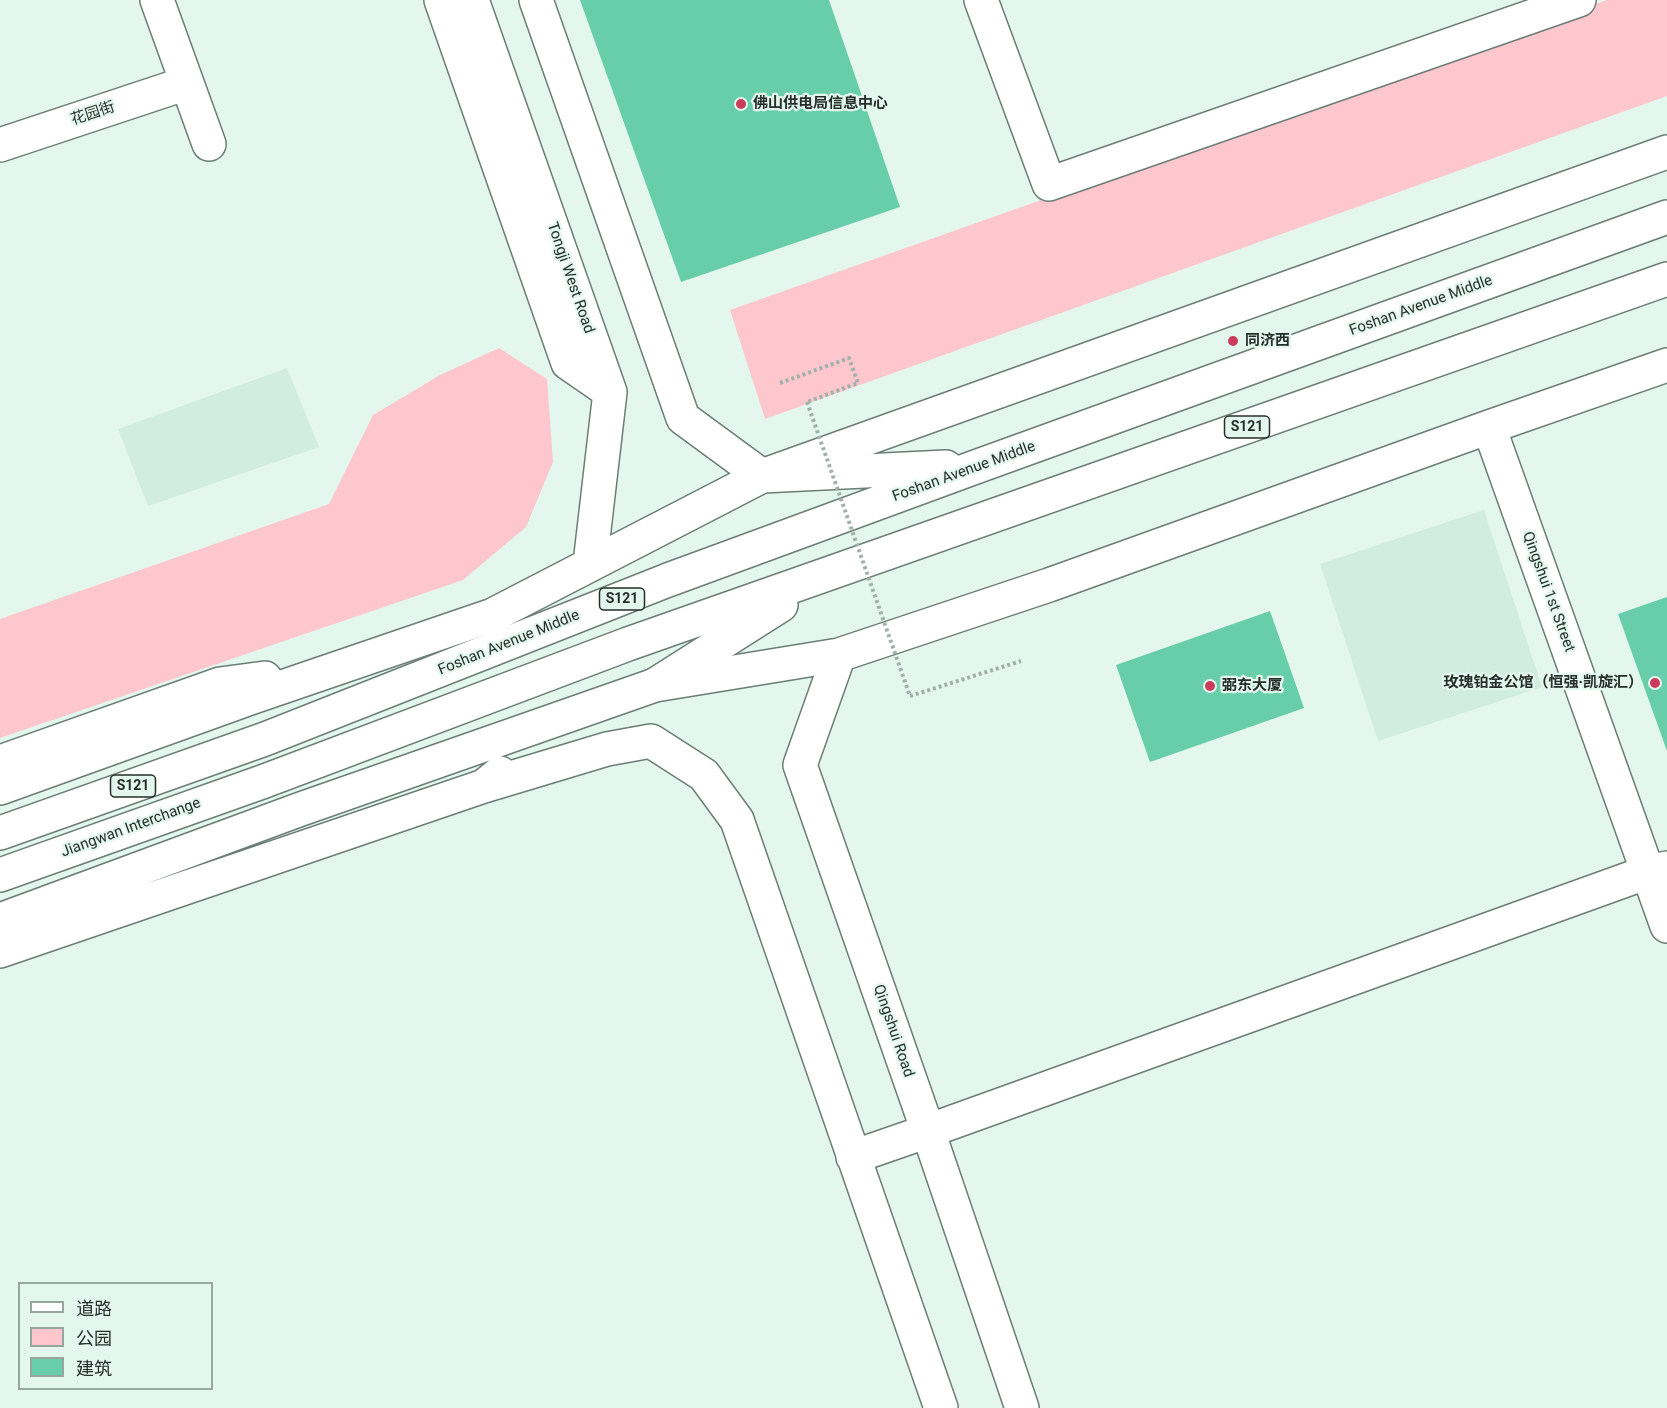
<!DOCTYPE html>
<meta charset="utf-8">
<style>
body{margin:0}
#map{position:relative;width:1667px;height:1408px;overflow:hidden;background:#e3f7ee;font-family:Roboto,"Noto Sans SC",sans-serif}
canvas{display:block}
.legend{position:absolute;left:18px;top:1282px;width:195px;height:108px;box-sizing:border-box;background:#e3f7ee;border:2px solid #97a7a0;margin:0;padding:8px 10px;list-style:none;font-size:18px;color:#262e2b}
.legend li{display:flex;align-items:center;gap:12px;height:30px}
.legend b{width:30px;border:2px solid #97a7a0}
</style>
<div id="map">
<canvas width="1667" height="1408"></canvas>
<ul class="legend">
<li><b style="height:8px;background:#fff"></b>道路</li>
<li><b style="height:16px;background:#fdc7cd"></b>公园</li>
<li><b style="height:16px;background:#67cdaa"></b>建筑</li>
</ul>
</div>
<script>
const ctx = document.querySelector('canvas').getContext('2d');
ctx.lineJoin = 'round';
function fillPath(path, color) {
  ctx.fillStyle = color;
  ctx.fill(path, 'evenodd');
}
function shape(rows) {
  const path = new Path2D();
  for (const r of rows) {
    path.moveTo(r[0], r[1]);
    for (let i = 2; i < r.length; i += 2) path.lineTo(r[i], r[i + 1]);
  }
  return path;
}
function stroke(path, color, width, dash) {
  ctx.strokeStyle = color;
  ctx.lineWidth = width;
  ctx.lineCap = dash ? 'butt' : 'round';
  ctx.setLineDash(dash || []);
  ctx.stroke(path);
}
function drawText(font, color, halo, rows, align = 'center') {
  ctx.font = font + ' Roboto,"Noto Sans SC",sans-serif';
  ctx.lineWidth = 4.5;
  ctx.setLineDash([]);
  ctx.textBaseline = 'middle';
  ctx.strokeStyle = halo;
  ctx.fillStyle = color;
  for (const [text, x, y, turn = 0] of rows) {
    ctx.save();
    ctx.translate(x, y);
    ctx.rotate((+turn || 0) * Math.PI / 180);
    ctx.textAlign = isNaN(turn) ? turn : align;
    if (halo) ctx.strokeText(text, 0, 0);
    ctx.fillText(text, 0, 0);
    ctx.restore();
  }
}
const built = shape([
 [287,368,319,447,148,506,118,429],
 [1484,510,1542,687,1378,741,1320,564]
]);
const green = shape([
 [1607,0,1667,0,1667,96,765,419,730,310],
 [499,348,547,379,553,462,526,527,463,580,0,738,0,619,329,504,373,415,440,375]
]);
const building = shape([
 [580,0,829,0,900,207,681,282],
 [1667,597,1667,751,1618,614],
 [1270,611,1304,708,1150,762,1116,665]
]);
const path = shape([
 [780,383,849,358,858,383,807,402],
 [910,696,1021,661]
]);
const street = shape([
 [157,0,209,144],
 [981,0,1049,184,1579,0],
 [0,145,187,83],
 [928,1131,1648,872,1667,868]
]);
const secondary = shape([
 [441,0,568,363,610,392],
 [472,0,610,392,590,564],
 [536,0,683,418,762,476],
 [1489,427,1667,926],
 [839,655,800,765,928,1131,1022,1408],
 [0,762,220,684,265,678],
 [484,786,607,749,651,741,704,775,737,820,941,1408],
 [0,788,253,697,493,615,762,476,1667,152],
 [0,920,301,809,655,685,839,655,1049,585,1489,427,1667,365],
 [0,951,484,786,500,773],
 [853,1157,928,1131]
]);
const highway = shape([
 [762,476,946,467],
 [655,685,781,605],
 [0,833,265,739,668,580,981,465,1667,217],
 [0,875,262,782,628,644,1667,279]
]);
const pathBridge = shape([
 [807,402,910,696]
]);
const markers = [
 [741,104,6,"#cb3c5c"],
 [1233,341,6,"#cb3c5c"],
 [1655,683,6,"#cb3c5c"],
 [1210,686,6,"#cb3c5c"]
];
const shields = [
 [1247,427,45],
 [622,599,45],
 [133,786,45]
];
const shieldNames = [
 ["S121",1247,427],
 ["S121",622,599],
 ["S121",133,786]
];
const poiNames = [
 ["佛山供电局信息中心",753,104],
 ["同济西",1245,341],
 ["玫瑰铂金公馆（恒强·凯旋汇）",1643,683,"right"],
 ["弼东大厦",1222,686]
];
const streetNames = [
 ["花园街",93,114,-18],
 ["Tongji West Road",570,278,71],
 ["Foshan Avenue Middle",1421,306,-20],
 ["Foshan Avenue Middle",964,472,-20],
 ["Qingshui 1st Street",1548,592,70],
 ["Foshan Avenue Middle",509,643,-22],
 ["Jiangwan Interchange",131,828,-20],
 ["Qingshui Road",893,1031,71]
];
fillPath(built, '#d1ede1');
fillPath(green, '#fdc7cd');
fillPath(building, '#67cdaa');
stroke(street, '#6b7d76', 36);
stroke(secondary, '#6b7d76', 36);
stroke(highway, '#6b7d76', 36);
stroke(path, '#a1b1aa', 4, [3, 3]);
stroke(street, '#fff', 33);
stroke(secondary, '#fff', 33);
stroke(highway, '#fff', 33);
stroke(pathBridge, '#a1b1aa', 4, [3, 3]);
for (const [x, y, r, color] of markers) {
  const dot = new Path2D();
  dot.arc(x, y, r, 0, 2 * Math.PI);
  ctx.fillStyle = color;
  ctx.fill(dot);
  stroke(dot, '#e3f7ee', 2);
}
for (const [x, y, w] of shields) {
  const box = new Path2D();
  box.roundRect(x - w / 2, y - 11, w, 22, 4.5);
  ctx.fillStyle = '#e3f7ee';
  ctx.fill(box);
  stroke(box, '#262e2b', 1.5);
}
drawText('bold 14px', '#262e2b', null, shieldNames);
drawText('bold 15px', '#262e2b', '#e3f7ee', poiNames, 'left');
drawText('15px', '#262e2b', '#e3f7ee', streetNames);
</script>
